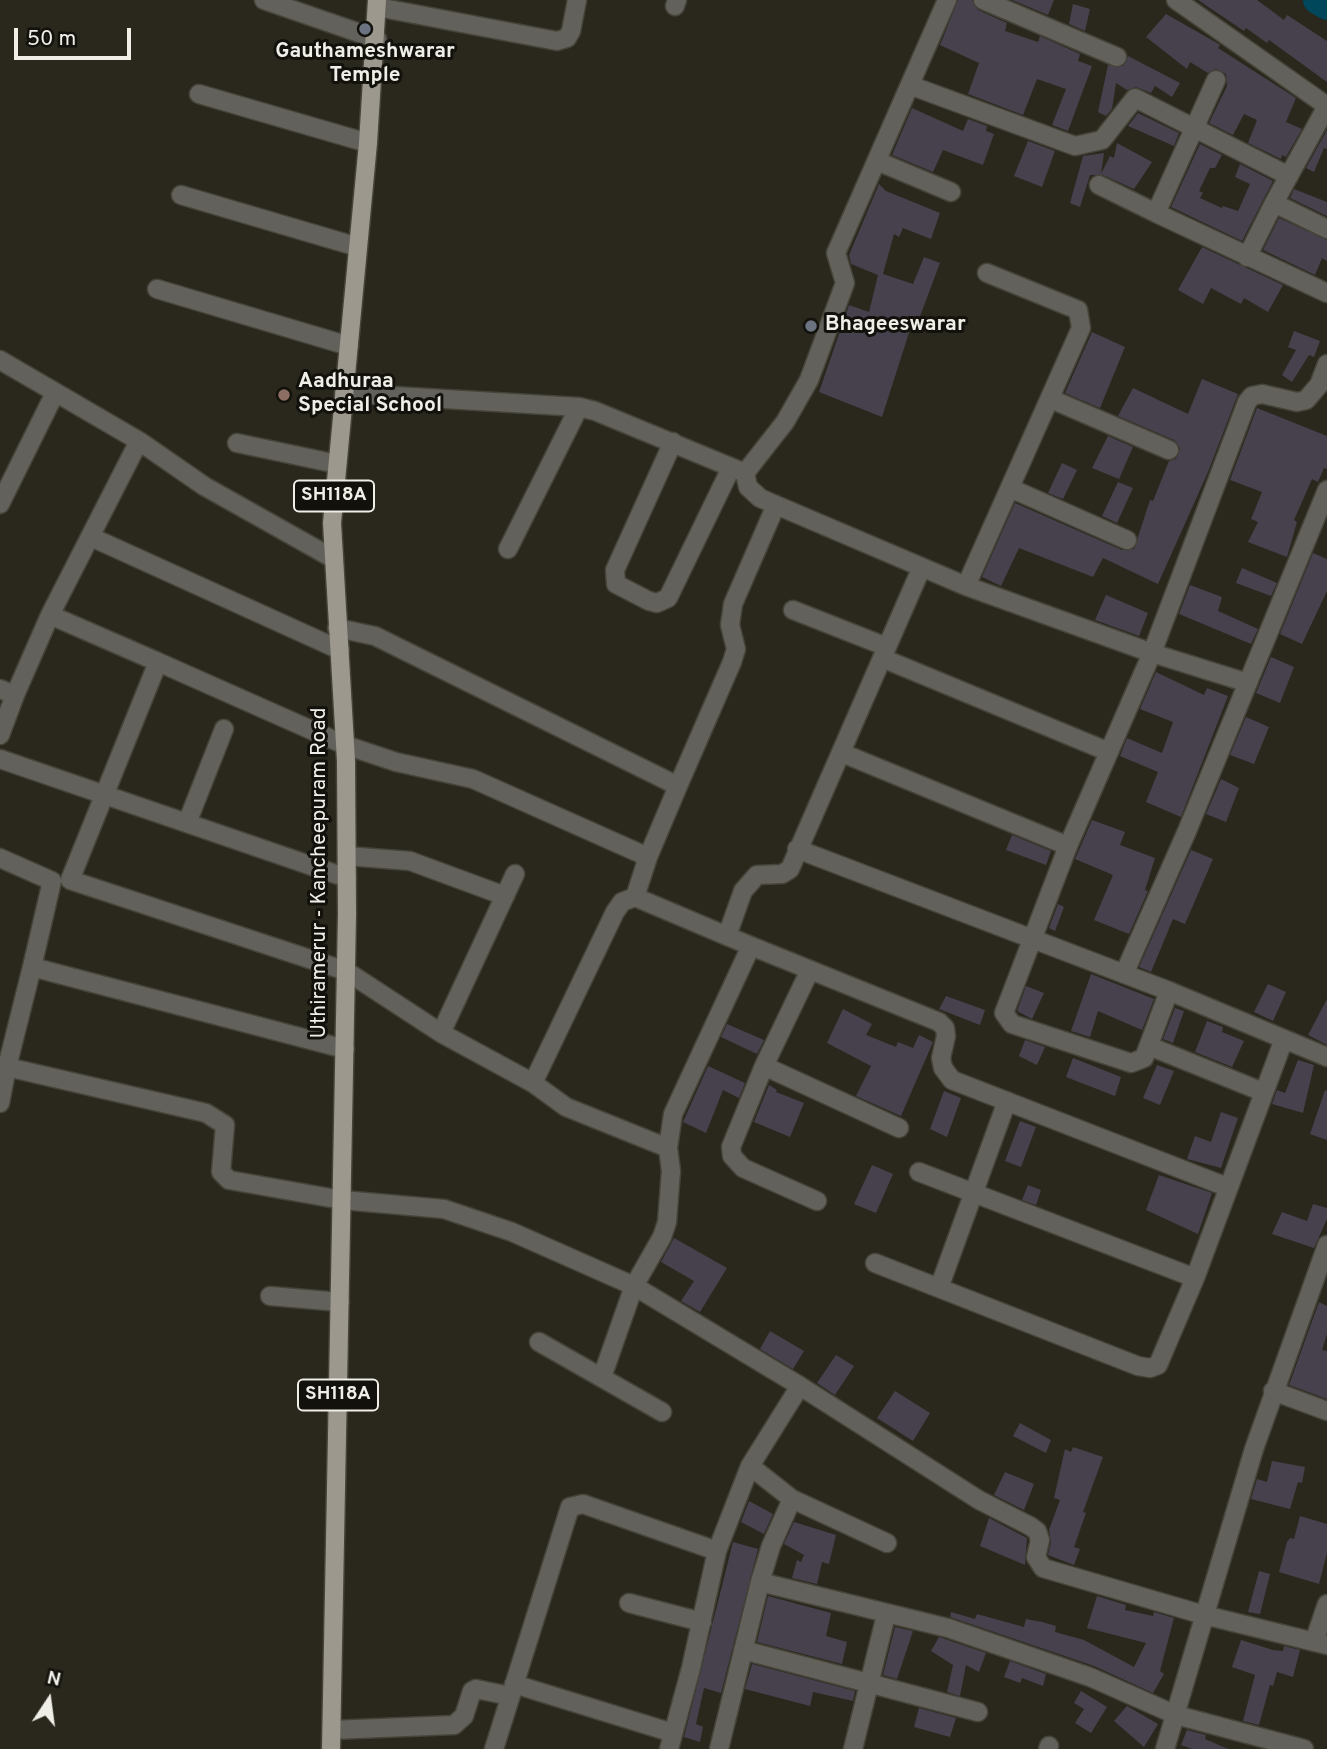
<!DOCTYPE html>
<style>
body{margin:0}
#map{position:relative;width:1327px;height:1749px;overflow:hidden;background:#2a281d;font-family:Overpass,sans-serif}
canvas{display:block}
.north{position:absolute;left:14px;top:1665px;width:70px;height:70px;-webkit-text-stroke:5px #12110c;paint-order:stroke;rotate:13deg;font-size:19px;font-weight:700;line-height:28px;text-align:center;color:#efeee7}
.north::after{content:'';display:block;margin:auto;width:24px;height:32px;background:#efeee7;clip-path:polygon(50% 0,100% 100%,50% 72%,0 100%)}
.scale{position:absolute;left:14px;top:28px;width:117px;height:32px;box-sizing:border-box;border:4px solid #efeee7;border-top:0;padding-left:9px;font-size:21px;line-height:24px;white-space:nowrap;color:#efeee7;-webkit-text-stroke:5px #12110c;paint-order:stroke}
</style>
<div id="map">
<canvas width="1327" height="1749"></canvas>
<div class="north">N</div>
<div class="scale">50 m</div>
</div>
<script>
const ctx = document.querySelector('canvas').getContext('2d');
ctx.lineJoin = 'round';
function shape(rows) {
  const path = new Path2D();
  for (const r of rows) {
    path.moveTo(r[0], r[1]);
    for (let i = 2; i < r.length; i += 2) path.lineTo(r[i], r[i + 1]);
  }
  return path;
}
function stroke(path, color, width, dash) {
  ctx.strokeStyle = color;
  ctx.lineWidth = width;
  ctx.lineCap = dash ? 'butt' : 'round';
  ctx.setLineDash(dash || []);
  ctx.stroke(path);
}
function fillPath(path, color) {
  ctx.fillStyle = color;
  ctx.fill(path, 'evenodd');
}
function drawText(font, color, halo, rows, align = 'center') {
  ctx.font = font + ' Overpass,sans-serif';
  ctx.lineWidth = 6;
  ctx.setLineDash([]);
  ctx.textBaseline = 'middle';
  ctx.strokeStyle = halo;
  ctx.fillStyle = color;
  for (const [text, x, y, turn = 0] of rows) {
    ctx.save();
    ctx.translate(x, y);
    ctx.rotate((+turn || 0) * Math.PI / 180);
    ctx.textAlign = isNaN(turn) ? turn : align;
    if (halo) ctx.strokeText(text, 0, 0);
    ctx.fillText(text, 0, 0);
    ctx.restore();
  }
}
const river = shape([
 [1317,0,1327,6]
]);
const building = shape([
 [958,0,972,0,978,10,1007,23,1005,31,1038,42,1040,36,1080,54,1078,61,1092,66,1068,131,1052,125,1066,89,1037,79,1023,115,968,94,979,63,940,45],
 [1012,0,1054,0,1048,15],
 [1198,0,1257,0,1284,20,1287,15,1327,41,1327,82,1269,40,1267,43,1246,28,1244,31],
 [1073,4,1090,9,1085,31,1069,24],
 [1166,14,1217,43,1220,45,1218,48,1296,98,1286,122,1302,129,1286,157,1282,155,1281,159,1248,143,1257,120,1244,114,1233,135,1209,123,1227,86,1226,74,1216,69,1208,73,1190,62,1187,69,1146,37],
 [1128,56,1180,83,1172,97,1155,86,1151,93,1136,87,1127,90,1116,83,1112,109,1106,116,1098,112,1108,65,1123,66],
 [912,108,963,131,968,119,987,126,986,131,994,134,983,165,943,150,933,172,892,155],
 [1138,113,1179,133,1174,146,1128,126],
 [1327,130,1327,149,1324,148,1314,172,1306,168],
 [1028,141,1055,151,1042,187,1014,176],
 [1117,143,1152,162,1134,189,1103,175,1090,175,1080,207,1070,203,1083,156,1104,153,1101,174,1110,156,1114,158],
 [1200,144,1222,155,1215,168,1210,168,1199,191,1203,193,1200,198,1222,208,1223,206,1238,211,1250,184,1235,177,1240,164,1273,181,1242,241,1171,207],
 [879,184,886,191,940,213,931,239,903,228,899,237,894,234,883,274,913,284,924,257,940,263,919,319,914,317,882,417,819,392,849,305,869,312,878,275,851,264,849,255],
 [1294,189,1327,202,1327,216,1290,198],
 [1279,218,1327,240,1327,261,1322,258,1315,275,1263,250],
 [1202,247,1283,285,1268,312,1244,298,1241,304,1211,288,1203,304,1178,290],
 [1294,331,1320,341,1314,357,1309,355,1292,382,1282,375,1296,350,1288,347],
 [1092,332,1125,347,1100,408,1065,393],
 [1202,379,1238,394,1208,472,1158,584,1103,558,1093,577,1019,548,1001,586,982,577,1015,503,1122,550,1134,549,1150,500,1153,501,1169,461,1176,459,1180,448,1174,440,1118,416,1133,388,1188,414],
 [1257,408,1327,436,1327,469,1324,468,1318,482,1312,479,1294,520,1297,522,1287,557,1248,542,1258,522,1251,519,1262,492,1230,480],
 [1108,436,1133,447,1119,479,1092,468],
 [1062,463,1077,470,1063,499,1048,493],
 [1118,482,1133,488,1117,523,1102,516],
 [1313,553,1327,559,1327,591,1302,644,1280,634],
 [1242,568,1277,583,1271,596,1236,583],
 [1190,585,1222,597,1218,611,1258,629,1251,644,1179,614],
 [1106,595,1148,613,1139,636,1095,620],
 [1271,657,1294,667,1280,703,1256,693],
 [1156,672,1204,695,1207,688,1228,696,1181,817,1146,802,1158,772,1120,756,1127,738,1162,753,1173,722,1140,709],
 [1246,717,1269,727,1254,764,1230,755],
 [1221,779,1239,788,1226,822,1206,814],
 [1092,820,1125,832,1120,845,1155,858,1145,890,1148,891,1129,934,1094,920,1113,875,1075,859],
 [1012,835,1051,851,1046,865,1006,850],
 [1191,850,1213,859,1185,924,1173,919,1151,972,1139,967],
 [1058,904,1064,907,1055,931,1049,928],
 [1091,974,1154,999,1142,1030,1098,1011,1090,1037,1071,1031],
 [1268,984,1286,992,1273,1021,1254,1012],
 [1026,986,1044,993,1032,1019,1017,1011],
 [946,996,985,1010,980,1025,939,1009],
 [1327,999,1327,1045,1308,1035],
 [1175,1008,1184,1011,1173,1043,1163,1039],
 [843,1009,872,1024,866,1035,896,1047,898,1042,913,1048,919,1035,933,1042,901,1116,856,1096,871,1066,827,1043],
 [1207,1021,1223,1027,1222,1032,1244,1041,1232,1067,1195,1052],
 [727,1024,764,1040,757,1054,721,1037],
 [1025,1040,1045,1047,1037,1065,1019,1056],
 [1073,1058,1121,1077,1115,1096,1066,1077],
 [1298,1060,1314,1065,1303,1113,1272,1104,1277,1090,1285,1093],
 [1157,1065,1174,1071,1160,1105,1143,1098],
 [708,1066,745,1083,739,1098,723,1090,706,1133,683,1122],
 [769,1085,777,1090,776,1092,804,1103,790,1137,754,1122],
 [1325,1090,1327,1091,1327,1140,1310,1134],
 [944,1091,961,1098,947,1137,930,1129],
 [1221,1112,1238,1118,1221,1168,1187,1159,1195,1136,1211,1142],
 [1020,1121,1036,1127,1021,1167,1005,1161],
 [872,1165,893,1174,876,1213,854,1204],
 [1159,1175,1212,1193,1198,1234,1146,1210],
 [1028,1185,1041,1190,1036,1205,1022,1200],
 [1313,1204,1327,1208,1327,1219,1314,1248,1272,1234,1282,1212,1307,1221],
 [674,1238,727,1268,700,1312,681,1301,694,1281,661,1262],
 [1319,1302,1327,1306,1327,1334,1322,1350,1327,1351,1327,1399,1289,1385],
 [770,1331,804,1351,793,1369,760,1349],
 [836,1355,854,1366,835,1395,817,1383],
 [895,1391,930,1413,913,1441,877,1418],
 [1020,1423,1051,1440,1046,1453,1013,1436],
 [1073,1447,1103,1457,1083,1512,1086,1513,1074,1547,1080,1549,1074,1565,1048,1555,1051,1542,1049,1530,1060,1500,1054,1498,1065,1449,1071,1452],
 [1272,1461,1305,1467,1302,1483,1298,1482,1290,1509,1251,1499,1257,1479,1267,1482],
 [1005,1472,1034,1484,1024,1510,994,1495],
 [749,1501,773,1514,764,1534,741,1522],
 [1300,1516,1327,1524,1327,1553,1319,1584,1279,1572,1287,1542,1290,1538,1294,1539],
 [989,1518,1027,1538,1025,1565,980,1546],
 [794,1522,836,1535,829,1564,822,1562,817,1584,792,1578,797,1560,801,1562,804,1555,784,1544],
 [733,1542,758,1549,721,1693,704,1688,696,1724,703,1727,700,1742,684,1737],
 [1259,1571,1270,1574,1260,1614,1248,1612],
 [768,1596,831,1613,826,1636,847,1642,842,1664,757,1642],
 [1097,1596,1126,1605,1125,1610,1153,1616,1154,1612,1174,1618,1160,1671,1164,1674,1153,1693,1094,1666,950,1617,951,1612,975,1619,977,1614,1024,1627,1026,1619,1042,1622,1056,1626,1055,1632,1084,1640,1134,1667,1146,1643,1087,1628],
 [895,1627,913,1631,897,1679,883,1675],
 [939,1637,986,1653,979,1672,966,1665,960,1696,947,1692,953,1665,931,1651],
 [1241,1640,1273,1650,1283,1651,1284,1646,1300,1650,1293,1677,1277,1672,1273,1686,1270,1685,1259,1725,1243,1721,1255,1675,1232,1667],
 [1010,1661,1046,1674,1043,1686,1022,1678,1020,1683,1004,1677],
 [752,1664,855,1691,853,1701,813,1692,810,1706,745,1689],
 [1081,1691,1107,1707,1091,1733,1075,1723,1084,1709,1074,1703],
 [1127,1706,1158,1724,1144,1747,1114,1721],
 [919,1708,956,1718,950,1737,914,1727],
 [1187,1730,1206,1735,1205,1739,1228,1749,1192,1749,1181,1745]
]);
const minor = shape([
 [264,0,377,39],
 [947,0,836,253,845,283,809,380,785,422,745,473,748,487,760,498,776,505,966,586,1152,653,1068,846,1004,1013,1012,1024,1131,1063,1144,1058,1169,991],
 [983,0,1117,57],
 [1176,0,1327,106],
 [675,6,677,0],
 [377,7,557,41,567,38,571,31,577,0],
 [1216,80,1156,213,1327,293],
 [912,86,1075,146,1102,140,1135,98,1289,176],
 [199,94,368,143],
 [877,161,951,192],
 [1099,185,1156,213],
 [181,195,358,247],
 [1274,203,1327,106],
 [1247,257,1274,203,1327,229],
 [157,289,349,346],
 [0,360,139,441,204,486,334,559],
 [344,393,579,407,595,411,745,473],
 [1051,399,1169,450],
 [673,442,615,570,616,584,649,601,657,603,668,598,731,468],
 [237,443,337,464],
 [1010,488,1127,540],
 [0,504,55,393],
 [91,537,340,650],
 [508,549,579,407],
 [966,586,1081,328,1078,310,987,273],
 [793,610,887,647],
 [50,615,158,662,70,880,346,971,441,1033,533,1083,566,1107,668,1148],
 [337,628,375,636,678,786,648,857],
 [882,658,1109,752],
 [158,662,345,745,396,762,473,779,648,857,635,897],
 [1248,683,1152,653,1247,402,1252,396,1262,394,1297,402,1306,400,1319,385,1327,364],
 [0,689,15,695,0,735],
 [15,695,50,615,139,441],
 [842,753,1068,846],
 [0,759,347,878],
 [678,786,732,662,736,649,730,625,733,604,776,505],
 [187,823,224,729],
 [797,849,1169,991,1327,1057],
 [347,856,410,861,505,896],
 [0,858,52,881,32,967,345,1049],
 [751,946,727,936,743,891,757,875,782,874,790,869,921,569],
 [810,970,764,1066,731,1147,732,1156,743,1168,817,1201],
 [1124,974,1187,831,1327,490],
 [441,1033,515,874],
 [1149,1046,1263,1092],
 [0,1065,7,1067,32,967],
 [764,1066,899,1128],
 [533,1083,615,912,622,902,635,897,727,936],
 [0,1103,7,1067,206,1113,225,1125,221,1172,229,1180,342,1200,444,1209,512,1232,634,1286,662,1237,667,1222,671,1171,668,1148,673,1114,751,946,939,1022,945,1028,946,1036,941,1058,943,1068,952,1080,1227,1187],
 [919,1172,1195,1278],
 [875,1263,1138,1366,1150,1368,1158,1365,1195,1278,1284,1039],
 [939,1288,1007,1101],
 [270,1296,340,1302],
 [539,1342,662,1412],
 [602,1377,634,1286,800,1386,979,1500,1030,1526,1037,1531,1040,1540,1036,1557,1043,1568,1204,1615,1327,1645],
 [1273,1391,1327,1411],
 [750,1466,800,1386],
 [792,1499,887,1543],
 [629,1603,702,1622],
 [1314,1642,1327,1604],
 [743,1650,978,1712],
 [514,1684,673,1733],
 [332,1730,454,1725,464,1716,472,1691,476,1689,510,1696],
 [494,1749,570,1507,583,1504,717,1551],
 [669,1749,691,1668,717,1551,750,1466,792,1499,771,1546,760,1582,948,1628,1090,1677,1176,1715,1304,1749],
 [719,1749,760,1582],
 [853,1749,886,1615],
 [1048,1749,1049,1746],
 [1165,1749,1254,1449,1327,1245]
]);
const major = shape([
 [331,1749,347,914,346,761,332,523,368,143,377,0]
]);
const markers = [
 [365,29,7,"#6b7280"],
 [811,326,7,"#6b7280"],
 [284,395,7,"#8d6e63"]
];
const shields = [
 [334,496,80],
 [338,1395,80]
];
const shieldNames = [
 ["SH118A",334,496],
 ["SH118A",338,1395]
];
const poiNames = [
 ["Gauthameshwarar",365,53,"center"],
 ["Temple",365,77,"center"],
 ["Bhageeswarar",825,326],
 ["Aadhuraa",298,383],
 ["Special School",298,407]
];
const streetNames = [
 ["Uthiramerur - Kancheepuram Road",321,873,-90]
];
stroke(river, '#00475c', 28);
fillPath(building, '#46414d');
stroke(minor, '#464439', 21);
stroke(major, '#464439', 21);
stroke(minor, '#63615b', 18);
stroke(major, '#9d988d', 18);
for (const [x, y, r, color] of markers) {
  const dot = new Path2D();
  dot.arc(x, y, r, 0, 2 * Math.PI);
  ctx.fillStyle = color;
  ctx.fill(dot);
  stroke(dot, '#12110c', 2.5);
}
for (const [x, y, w] of shields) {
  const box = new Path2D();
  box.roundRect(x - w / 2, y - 15.5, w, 31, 5);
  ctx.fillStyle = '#12110c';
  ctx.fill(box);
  stroke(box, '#efeee7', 2);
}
drawText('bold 19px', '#efeee7', null, shieldNames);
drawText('bold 21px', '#efeee7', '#12110c', poiNames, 'left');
drawText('21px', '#efeee7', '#12110c', streetNames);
</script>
